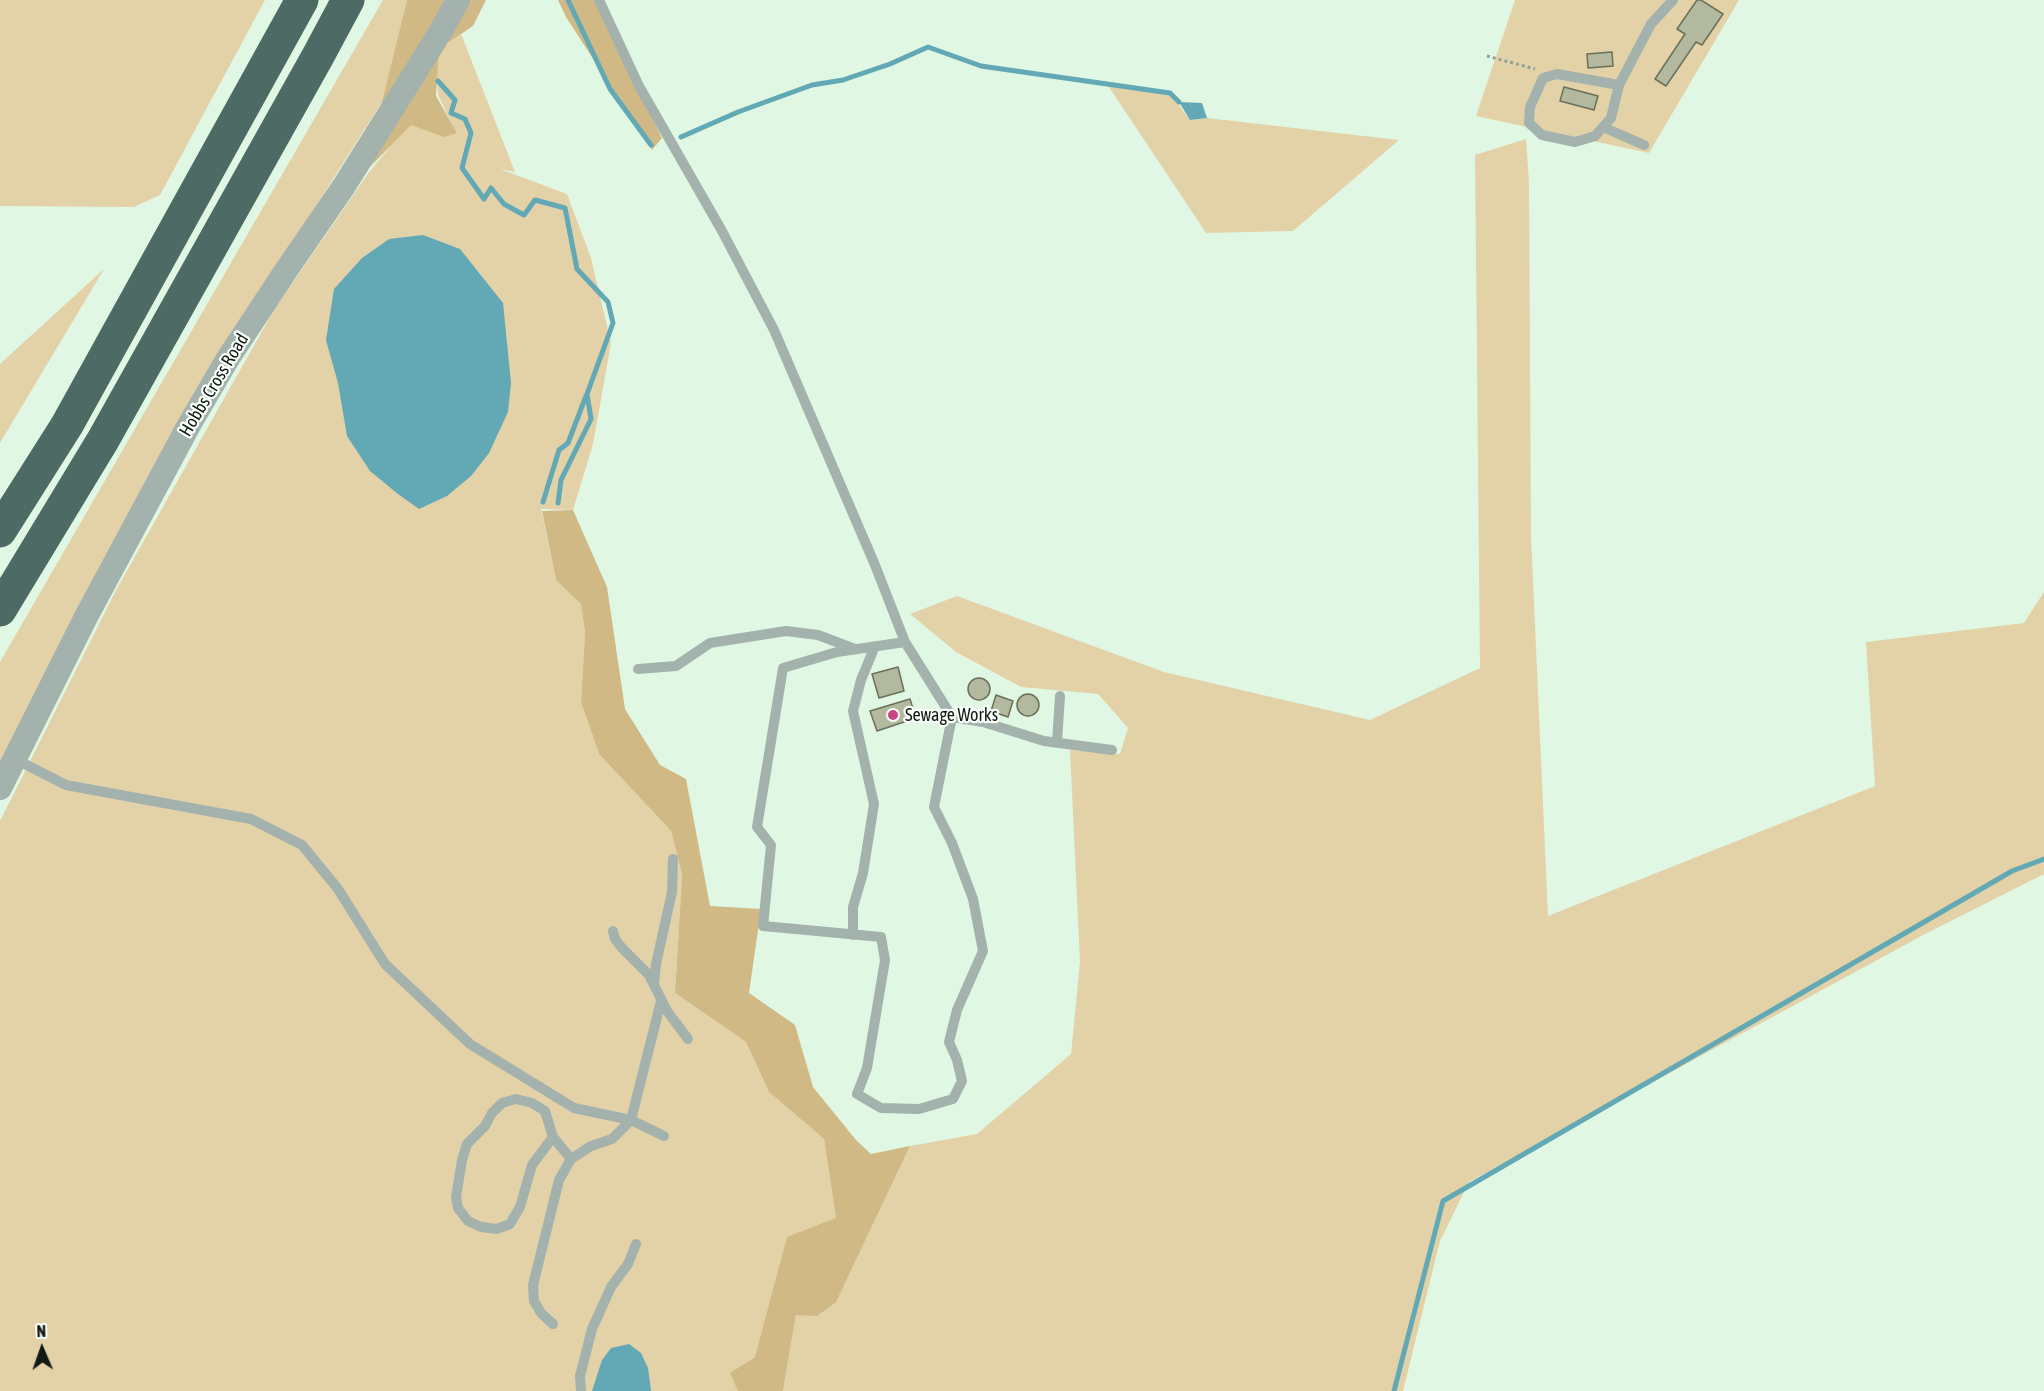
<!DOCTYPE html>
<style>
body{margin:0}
#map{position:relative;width:2044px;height:1391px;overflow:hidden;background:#e0f8e3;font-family:"Asap Condensed",sans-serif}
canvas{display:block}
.north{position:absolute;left:12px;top:1319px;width:60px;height:60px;-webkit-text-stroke:4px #fafffb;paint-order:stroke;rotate:358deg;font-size:16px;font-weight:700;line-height:24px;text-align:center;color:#121a13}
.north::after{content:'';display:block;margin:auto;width:21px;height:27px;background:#121a13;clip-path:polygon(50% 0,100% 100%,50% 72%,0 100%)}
</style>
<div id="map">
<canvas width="2044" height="1391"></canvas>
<div class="north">N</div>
</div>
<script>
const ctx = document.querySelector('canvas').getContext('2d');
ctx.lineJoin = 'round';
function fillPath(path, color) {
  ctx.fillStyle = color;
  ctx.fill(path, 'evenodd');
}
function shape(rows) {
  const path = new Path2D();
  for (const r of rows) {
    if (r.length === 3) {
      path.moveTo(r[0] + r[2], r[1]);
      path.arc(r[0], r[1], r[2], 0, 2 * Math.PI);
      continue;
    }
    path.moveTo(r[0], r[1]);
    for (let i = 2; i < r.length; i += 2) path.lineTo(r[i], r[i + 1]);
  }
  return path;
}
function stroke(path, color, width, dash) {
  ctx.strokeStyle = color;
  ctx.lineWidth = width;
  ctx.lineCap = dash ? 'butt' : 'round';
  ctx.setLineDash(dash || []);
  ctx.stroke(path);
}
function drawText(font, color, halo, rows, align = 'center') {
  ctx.font = font + ' "Asap Condensed",sans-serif';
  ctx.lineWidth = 4.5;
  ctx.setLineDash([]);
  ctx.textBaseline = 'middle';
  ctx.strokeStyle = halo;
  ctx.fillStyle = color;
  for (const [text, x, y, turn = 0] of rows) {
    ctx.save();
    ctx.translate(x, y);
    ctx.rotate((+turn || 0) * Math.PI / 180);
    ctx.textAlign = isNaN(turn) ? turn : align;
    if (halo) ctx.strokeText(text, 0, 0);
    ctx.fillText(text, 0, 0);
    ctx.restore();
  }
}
const green = shape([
 [0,0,265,0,160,195,134,207,0,206],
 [383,0,407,0,384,99,222,353,0,785,0,662],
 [1515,0,1739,0,1649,153,1476,116],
 [461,34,515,172,500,169,567,194,591,258,611,343,593,444,573,510,541,509,556,580,581,603,585,632,581,702,599,754,671,831,682,875,675,993,746,1042,769,1092,824,1139,836,1218,759,1354,731,1373,738,1391,0,1391,0,821,116,590,274,310,369,172,412,121,456,133,438,95,436,52],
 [1107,84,1170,93,1190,120,1207,118,1399,140,1293,231,1206,233],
 [1526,139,1529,182,1531,536,1548,916,1875,786,1866,642,2024,623,2044,592,2044,874,1925,934,1469,1182,1440,1241,1403,1391,783,1391,796,1315,836,1301,910,1146,977,1134,1071,1054,1080,962,1070,750,1120,754,1128,728,1098,694,1021,687,956,652,910,614,957,596,1164,672,1370,720,1480,668,1475,155],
 [104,269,0,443,0,364]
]);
const forest = shape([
 [407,0,486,0,473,26,439,49,436,96,457,133,444,137,411,125,365,172],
 [558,0,594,0,662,138,652,150,566,17],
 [573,510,607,587,625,709,660,765,686,779,710,906,761,909,749,993,795,1025,813,1087,856,1140,871,1154,910,1146,836,1302,817,1316,796,1315,783,1391,738,1391,730,1373,755,1357,787,1237,836,1218,824,1139,769,1092,746,1042,675,993,682,875,671,831,599,754,581,702,585,632,581,604,556,580,542,511]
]);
const water = shape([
 [1179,102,1202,103,1207,118,1190,120],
 [423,235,460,249,503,303,511,383,508,412,489,453,471,476,447,496,419,509,398,494,370,471,347,436,338,383,326,340,334,289,362,258,389,239],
 [629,1344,641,1353,648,1368,651,1391,592,1391,602,1360,611,1348]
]);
const stream = shape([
 [568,0,610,89,651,145],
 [438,81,455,100,451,113,465,119,471,133,462,168,484,199,491,188,504,204,524,215,535,200,565,208,577,269,608,302,613,323,587,394,591,419,561,480,558,503],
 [681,137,738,112,812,85,843,80,890,64,928,47,981,66,1170,93,1179,102],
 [543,502,559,450,568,443,586,396],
 [1394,1391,1443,1201,2012,871,2044,859]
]);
const building = shape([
 [1697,0,1701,0,1723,14,1702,45,1696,42,1666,86,1655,79,1685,34,1677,29,1697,0],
 [1612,52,1613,66,1588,68,1587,54,1612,52],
 [1564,87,1598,96,1594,110,1560,101,1564,87],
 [898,667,904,691,879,698,872,674,898,667],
 [979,689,11],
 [1028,705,11],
 [996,695,1013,701,1008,717,991,711,996,695],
 [910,699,916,718,877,731,870,711,910,699]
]);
const path = shape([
 [1487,56,1535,69]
]);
const service = shape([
 [599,0,639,86,722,231,774,330,875,565,905,642,952,717,934,807,952,843,973,899,983,951,957,1010,949,1042,957,1060,962,1081,953,1099,919,1109,881,1108,857,1094,867,1068,885,960,881,937,763,926,771,845,757,827,783,668,837,652,905,642],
 [1619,85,1557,74,1543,78,1530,107,1529,123,1542,135,1575,142,1595,136,1611,118,1619,85,1651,24,1673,0],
 [1603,127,1644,145],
 [638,669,676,666,710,643,786,631,818,635,855,649],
 [952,717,983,722,1044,741,1112,750],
 [1057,742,1060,696],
 [15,759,66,785,251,819,302,845,338,889,385,964,470,1044,574,1108,631,1120,664,1136],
 [613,931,615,939,622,948,649,975,667,1011,688,1039],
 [853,935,853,907,863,873,874,804,853,711,861,680,875,646],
 [654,985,656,964,672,892,673,859],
 [553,1137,532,1165,520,1207,510,1224,497,1229,481,1227,468,1221,458,1208,456,1197,462,1160,467,1144,485,1126,492,1113,502,1103,516,1099,532,1103,545,1111,553,1137,571,1159],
 [553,1324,541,1313,534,1301,533,1285,559,1180,571,1159,591,1146,612,1139,631,1120,661,1001],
 [581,1391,580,1376,592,1329,611,1287,628,1264,636,1244]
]);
const tertiary = shape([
 [0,788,87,615,189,425,227,360,285,272,344,186,441,31,458,0]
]);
const motorway = shape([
 [0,531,67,425,302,0],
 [0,610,103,440,318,56,348,0]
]);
const markers = [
 [893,715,6,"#ca4382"]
];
const streetNames = [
 ["Hobbs Cross Road",214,385,-59]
];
const poiNames = [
 ["Sewage Works",905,715]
];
fillPath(green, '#e3d1a8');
fillPath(forest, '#d0b985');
fillPath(water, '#62a8b5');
stroke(stream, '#62a8b5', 5);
fillPath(building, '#b3b99f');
stroke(building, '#6a7058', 1.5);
stroke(path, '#91a293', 3, [3, 3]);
stroke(service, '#a4b2ae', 10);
stroke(tertiary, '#a4b2ae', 24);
stroke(motorway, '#4d6b64', 33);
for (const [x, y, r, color] of markers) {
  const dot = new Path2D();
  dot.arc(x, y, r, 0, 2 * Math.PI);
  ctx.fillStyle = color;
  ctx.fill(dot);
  stroke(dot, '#fafffb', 2);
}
drawText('18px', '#121a13', '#fafffb', streetNames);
drawText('18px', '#121a13', '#fafffb', poiNames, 'left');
</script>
